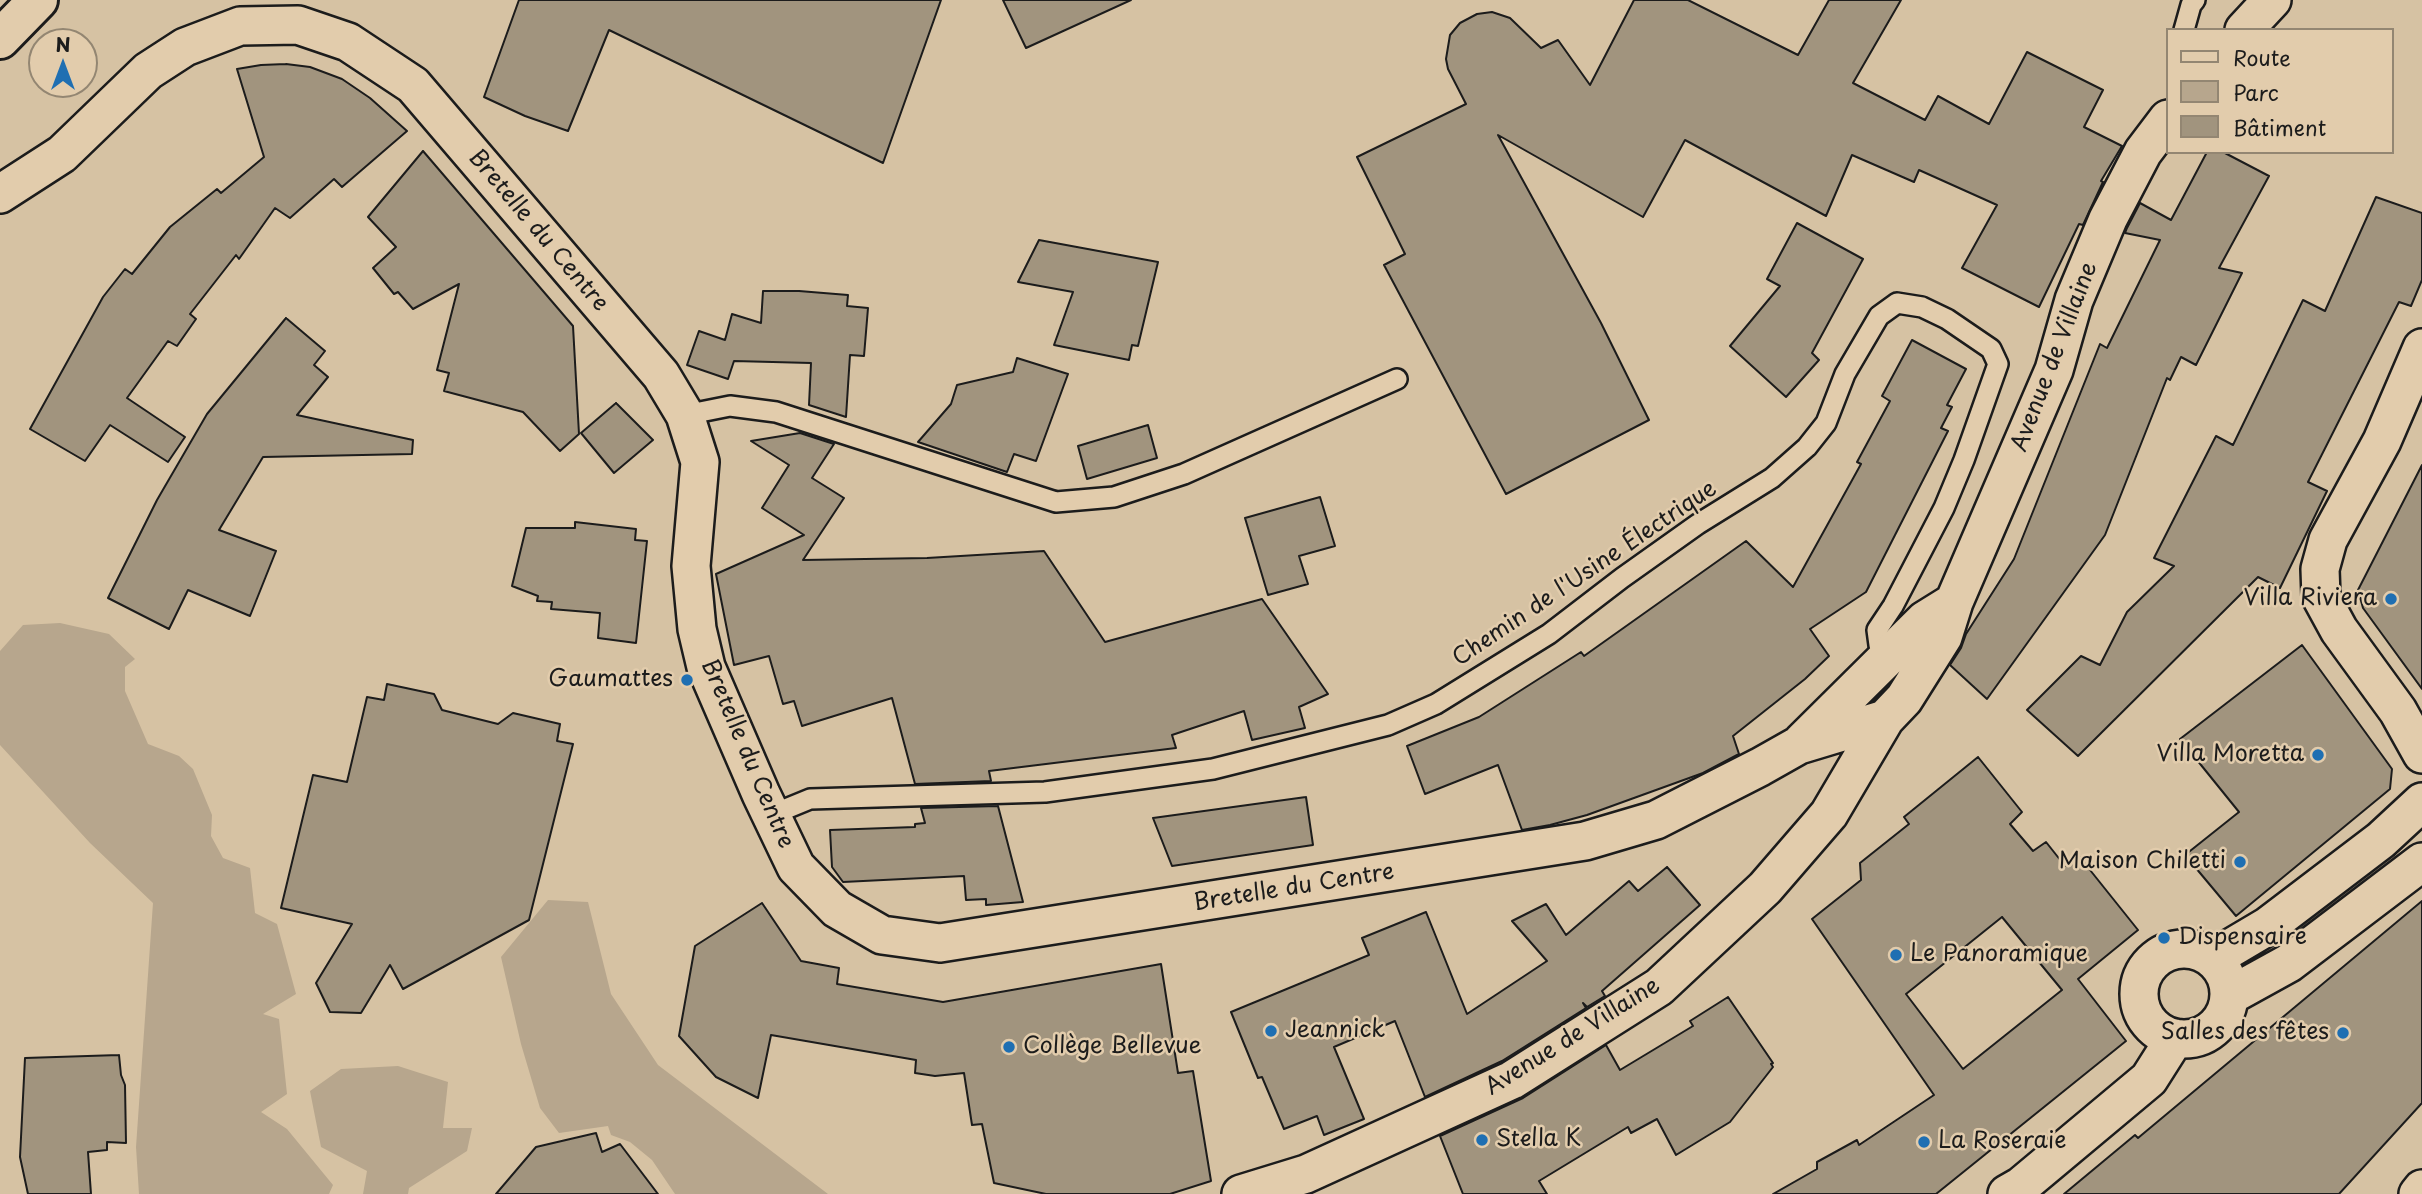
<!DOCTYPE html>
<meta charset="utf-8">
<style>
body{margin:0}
#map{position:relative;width:2422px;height:1194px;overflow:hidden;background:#d6c2a3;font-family:"Playpen Sans",sans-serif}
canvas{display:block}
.legend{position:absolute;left:2166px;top:28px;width:228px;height:126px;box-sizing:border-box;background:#e2ccac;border:2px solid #938672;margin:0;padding:9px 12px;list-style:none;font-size:21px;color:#1c1c1c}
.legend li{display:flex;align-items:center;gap:14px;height:35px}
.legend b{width:35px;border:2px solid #938672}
.north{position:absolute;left:28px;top:28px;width:70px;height:70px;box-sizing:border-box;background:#e2ccac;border:2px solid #938672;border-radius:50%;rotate:0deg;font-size:19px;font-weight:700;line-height:28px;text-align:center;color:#1c1c1c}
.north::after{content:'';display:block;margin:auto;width:24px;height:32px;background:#1f6fb2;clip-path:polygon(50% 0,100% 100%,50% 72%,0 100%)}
</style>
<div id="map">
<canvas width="2422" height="1194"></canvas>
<ul class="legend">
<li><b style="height:9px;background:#e2ccac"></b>Route</li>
<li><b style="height:19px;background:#b7a68d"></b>Parc</li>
<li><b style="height:19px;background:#a1947e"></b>Bâtiment</li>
</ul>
<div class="north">N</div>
</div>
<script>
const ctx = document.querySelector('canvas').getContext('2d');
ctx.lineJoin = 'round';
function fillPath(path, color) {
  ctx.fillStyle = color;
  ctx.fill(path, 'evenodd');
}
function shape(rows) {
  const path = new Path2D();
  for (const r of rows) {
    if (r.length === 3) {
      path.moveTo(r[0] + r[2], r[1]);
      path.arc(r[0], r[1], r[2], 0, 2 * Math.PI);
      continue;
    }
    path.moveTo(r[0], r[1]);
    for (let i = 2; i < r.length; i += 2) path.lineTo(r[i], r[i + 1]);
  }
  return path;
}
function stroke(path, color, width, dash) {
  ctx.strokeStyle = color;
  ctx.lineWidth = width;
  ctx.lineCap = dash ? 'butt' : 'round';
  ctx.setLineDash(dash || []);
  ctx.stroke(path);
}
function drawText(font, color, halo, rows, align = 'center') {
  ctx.font = font + ' "Playpen Sans",sans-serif';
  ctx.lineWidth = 5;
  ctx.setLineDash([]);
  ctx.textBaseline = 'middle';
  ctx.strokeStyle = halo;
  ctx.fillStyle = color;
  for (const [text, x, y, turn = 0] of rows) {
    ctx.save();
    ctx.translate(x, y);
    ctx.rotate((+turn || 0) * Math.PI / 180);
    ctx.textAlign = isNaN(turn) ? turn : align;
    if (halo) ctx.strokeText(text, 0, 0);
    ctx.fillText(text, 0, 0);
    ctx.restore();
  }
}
const green = shape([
 [60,623,109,634,135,659,125,667,125,691,148,744,179,756,193,769,212,815,211,836,223,858,250,868,255,913,277,924,296,994,263,1014,279,1019,287,1094,261,1112,287,1129,333,1185,329,1194,139,1194,136,1147,153,903,90,843,0,745,0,651,23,625],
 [548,900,588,902,611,994,658,1065,828,1194,675,1194,652,1160,630,1142,611,1135,608,1126,559,1133,540,1108,521,1044,501,957],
 [398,1066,448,1082,443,1128,472,1128,467,1151,409,1188,408,1194,363,1194,367,1171,321,1147,310,1091,341,1069]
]);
const building = shape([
 [519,0,941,0,883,163,609,30,568,131,525,116,484,97,519,0],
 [1003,0,1131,0,1026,48,1003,0],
 [1634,0,1688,0,1798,55,1829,0,1901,0,1853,83,1925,120,1938,96,1989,124,2027,52,2103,90,2084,127,2122,146,2101,181,2103,182,2083,225,2079,224,2039,307,1962,268,1997,205,1919,170,1914,182,1852,155,1826,216,1685,140,1643,217,1498,135,1601,323,1649,420,1506,494,1384,265,1405,254,1357,157,1466,104,1448,69,1446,59,1450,35,1460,23,1477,14,1492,12,1510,18,1541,48,1558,40,1590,85,1634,0],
 [286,64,310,67,342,79,370,98,407,131,342,187,334,179,290,218,275,208,239,259,236,255,190,314,196,319,177,346,168,341,127,398,185,437,168,462,110,425,85,461,30,429,103,297,125,269,132,274,170,227,217,189,221,193,264,157,237,69,261,65,286,64],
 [423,151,573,326,579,434,560,451,523,412,444,391,449,373,437,370,459,284,413,309,398,292,394,294,373,268,396,247,368,217,423,151],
 [2207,152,2223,152,2269,176,2219,268,2242,273,2196,365,2181,357,2170,380,2167,378,2105,535,1987,699,1950,665,1961,648,1966,634,2014,559,2100,344,2107,348,2160,240,2125,233,2127,228,2140,203,2171,220,2207,152],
 [2376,197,2422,213,2422,280,2411,306,2399,302,2308,482,2327,491,2280,588,2258,577,2078,756,2027,710,2081,656,2100,665,2127,612,2174,566,2154,558,2216,436,2233,445,2303,300,2325,311,2376,197],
 [1797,223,1863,259,1812,353,1819,360,1786,397,1730,346,1780,286,1767,279,1797,223],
 [1039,240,1158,262,1138,346,1132,345,1129,360,1054,345,1073,292,1018,282,1039,240],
 [763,291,799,291,848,295,847,306,868,308,864,356,850,355,846,417,809,405,811,363,734,361,728,379,687,365,699,331,725,340,732,314,761,323,763,291],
 [286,318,325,351,314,365,328,377,297,415,413,440,412,454,263,457,219,530,276,551,250,616,188,590,169,629,108,598,157,500,207,414,286,318],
 [1912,340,1966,369,1947,405,1952,407,1941,428,1948,431,1866,592,1810,629,1829,656,1805,679,1733,736,1739,754,1703,773,1587,815,1550,825,1522,830,1498,765,1425,794,1407,746,1479,717,1581,652,1584,656,1746,541,1793,587,1861,464,1857,462,1890,401,1882,396,1912,340],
 [1017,358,1068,374,1036,461,1014,454,1007,472,918,442,951,404,957,385,1013,372,1017,358],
 [616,403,653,440,614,473,581,433,616,403],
 [1148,425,1157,458,1087,479,1078,446,1148,425],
 [800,433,834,444,812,478,844,498,803,560,927,558,1044,551,1105,642,1262,599,1328,694,1299,707,1305,728,1252,740,1244,711,1172,735,1176,748,989,771,991,781,915,784,892,698,802,726,794,701,783,704,769,656,734,665,716,574,804,535,762,508,789,465,751,441,800,433],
 [2422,465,2422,689,2363,608,2358,590,2422,465],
 [1320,497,1335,546,1299,556,1308,584,1268,595,1245,518,1320,497],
 [575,522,636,529,635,540,647,541,636,643,598,638,600,613,551,609,552,602,537,601,538,596,512,586,526,528,575,528,575,522],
 [2302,645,2392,769,2390,789,2236,916,2185,855,2239,812,2180,739,2302,645],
 [387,684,434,694,442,710,498,724,513,713,560,724,557,741,573,744,529,920,403,989,390,965,361,1013,330,1012,316,983,352,924,281,908,313,775,347,782,367,697,384,700,387,684],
 [1978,757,2022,812,2010,824,2033,851,2046,842,2065,866,2078,855,2138,930,2078,979,2126,1041,1936,1194,1773,1194,1817,1169,1817,1162,1857,1140,1859,1145,1934,1095,1812,919,1861,880,1860,863,1909,824,1904,817,1978,757],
 [2002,917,2062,990,1963,1069,1906,994,2002,917],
 [1306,797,1313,845,1172,866,1153,818,1306,797],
 [998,806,1023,902,986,905,986,899,966,900,964,876,843,882,832,867,830,830,915,827,915,824,925,823,921,808,998,806],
 [1667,867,1700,905,1602,991,1605,996,1587,1007,1583,1003,1586,1008,1502,1061,1425,1097,1395,1021,1334,1047,1364,1119,1324,1135,1317,1116,1284,1129,1262,1077,1258,1078,1231,1012,1369,955,1362,938,1426,912,1467,1014,1547,961,1512,921,1546,904,1566,935,1629,881,1638,891,1667,867],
 [2422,901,2422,1103,2339,1194,2064,1194,2135,1135,2138,1138,2422,901],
 [762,903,801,961,839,968,837,984,943,1002,1161,964,1178,1073,1193,1071,1211,1181,1170,1194,1046,1194,994,1183,982,1124,972,1125,964,1073,935,1076,915,1073,916,1060,771,1035,758,1098,716,1077,679,1036,695,946,762,903],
 [1728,997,1773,1063,1771,1064,1773,1067,1730,1122,1676,1155,1657,1119,1631,1133,1628,1127,1539,1181,1547,1194,1463,1194,1440,1136,1523,1098,1606,1045,1620,1070,1693,1026,1690,1021,1728,997],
 [119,1055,121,1075,125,1085,126,1143,107,1142,107,1150,88,1152,91,1194,28,1194,20,1157,25,1058,119,1055],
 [596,1133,602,1152,620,1144,658,1194,496,1194,536,1147,596,1133]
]);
const lane = shape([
 [2184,30,2191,5,2195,0],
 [685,415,730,406,776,412,1056,502,1114,497,1184,474,1397,379],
 [771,815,810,799,1045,792,1213,769,1388,725,1436,704,1549,634,1622,578,1698,524,1772,478,1807,447,1826,423,1845,374,1879,316,1897,303,1922,307,1947,319,1991,349,1998,364,1964,460,1944,508,1893,606,1877,630,1879,645,1887,659]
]);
const street = shape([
 [2244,30,2272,0],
 [0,194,62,154,148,71,185,47,240,26,298,25,348,42,413,85,661,375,685,415,700,462,691,566,697,629,706,667,761,794,796,867,837,909,882,935,940,943,1585,841,1656,820,1760,767,1799,745,1885,719,1904,699,1943,637,1954,602,2054,370,2074,300,2108,219,2143,152,2168,119],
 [2422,348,2382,441,2328,540,2320,569,2321,597,2339,630,2398,711,2422,754],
 [1802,742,1925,620,1954,602],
 [2184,994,45],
 [2214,958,2268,926,2381,840,2422,802],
 [2231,995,2289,963,2422,862],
 [1241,1194,1306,1174,1512,1080,1659,987,1765,888,1829,814,1885,719],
 [2007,1194,2021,1186,2149,1079,2175,1038],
 [2418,1194,2422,1189]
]);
const primary = shape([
 [0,39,38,0]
]);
const markers = [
 [2391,599,7,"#1f6fb2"],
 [687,680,7,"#1f6fb2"],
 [2318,755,7,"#1f6fb2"],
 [2240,862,7,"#1f6fb2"],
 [2164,938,7,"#1f6fb2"],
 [1896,955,7,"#1f6fb2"],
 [1271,1031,7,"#1f6fb2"],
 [2343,1033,7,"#1f6fb2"],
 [1009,1047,7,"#1f6fb2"],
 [1482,1140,7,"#1f6fb2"],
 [1924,1142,7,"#1f6fb2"]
];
const streetNames = [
 ["Bretelle du Centre",538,231,50],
 ["Avenue de Villaine",2055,357,-69],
 ["Chemin de l'Usine Électrique",1585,574,-34],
 ["Bretelle du Centre",747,754,67],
 ["Bretelle du Centre",1294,888,-9],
 ["Avenue de Villaine",1573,1037,-32]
];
const poiNames = [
 ["Villa Riviera",2377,599,"right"],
 ["Gaumattes",673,680,"right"],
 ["Villa Moretta",2304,755,"right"],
 ["Maison Chiletti",2226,862,"right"],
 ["Dispensaire",2178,938],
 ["Le Panoramique",1910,955],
 ["Jeannick",1285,1031],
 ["Salles des fêtes",2329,1033,"right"],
 ["Collège Bellevue",1023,1047],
 ["Stella K",1496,1140],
 ["La Roseraie",1938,1142]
];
fillPath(green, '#b7a68d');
fillPath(building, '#a1947e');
stroke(building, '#1c1c1c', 2);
stroke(lane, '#1c1c1c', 24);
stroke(street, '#1c1c1c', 42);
stroke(primary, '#1c1c1c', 44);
stroke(lane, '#e2ccac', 19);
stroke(street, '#e2ccac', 37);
stroke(primary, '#e2ccac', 38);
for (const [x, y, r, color] of markers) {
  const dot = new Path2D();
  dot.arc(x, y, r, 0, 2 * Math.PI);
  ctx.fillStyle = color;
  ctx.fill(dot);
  stroke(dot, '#e2ccac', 2.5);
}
drawText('23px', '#1c1c1c', '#e2ccac', streetNames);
drawText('23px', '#1c1c1c', '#e2ccac', poiNames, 'left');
</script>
